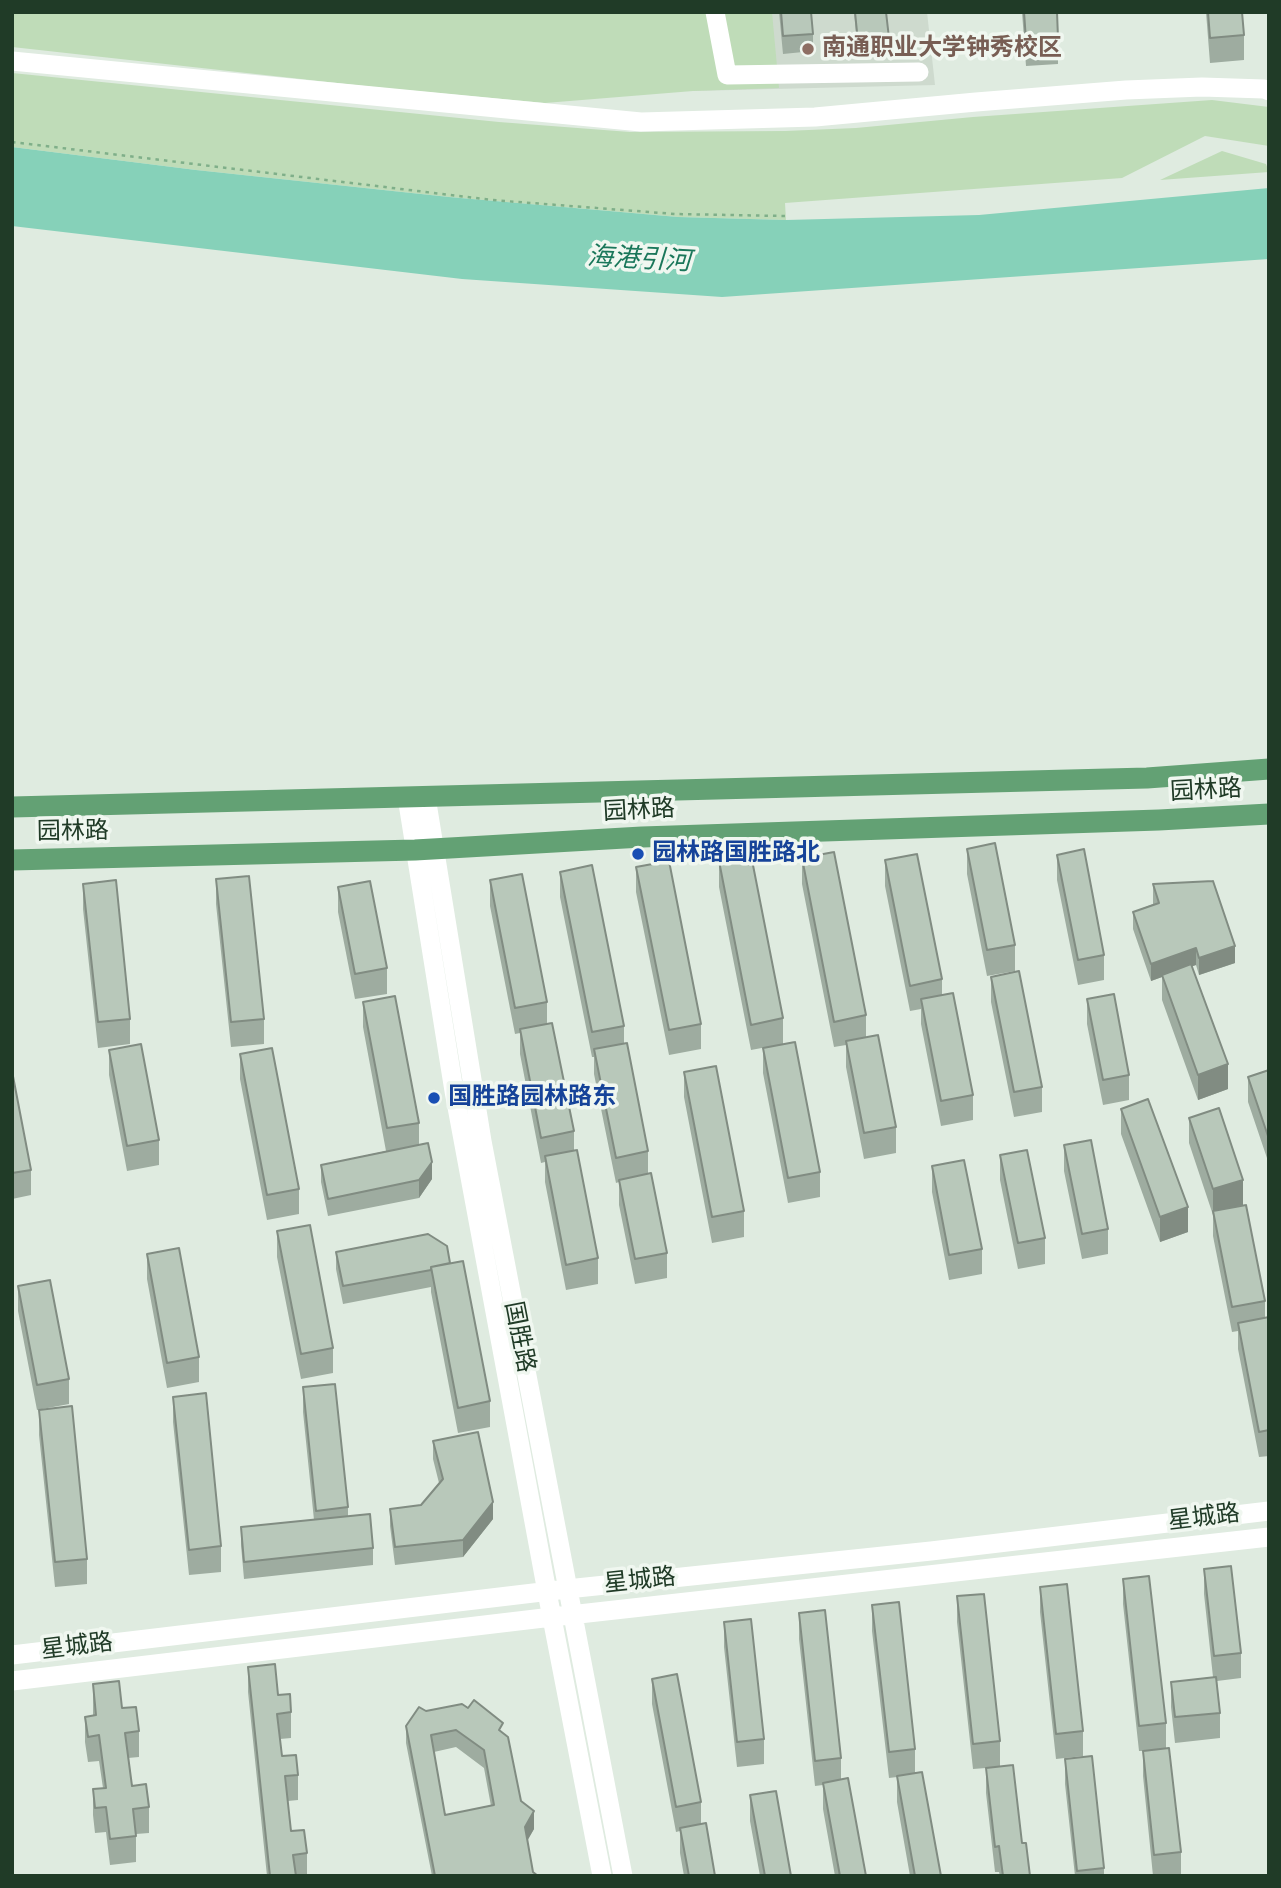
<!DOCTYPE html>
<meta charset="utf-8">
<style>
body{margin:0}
#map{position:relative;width:1281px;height:1888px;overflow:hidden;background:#dfebe0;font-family:"Archivo Narrow",sans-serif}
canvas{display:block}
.frame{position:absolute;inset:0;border:14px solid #203b27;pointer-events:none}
</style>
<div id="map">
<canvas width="1281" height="1888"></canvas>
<div class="frame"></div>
</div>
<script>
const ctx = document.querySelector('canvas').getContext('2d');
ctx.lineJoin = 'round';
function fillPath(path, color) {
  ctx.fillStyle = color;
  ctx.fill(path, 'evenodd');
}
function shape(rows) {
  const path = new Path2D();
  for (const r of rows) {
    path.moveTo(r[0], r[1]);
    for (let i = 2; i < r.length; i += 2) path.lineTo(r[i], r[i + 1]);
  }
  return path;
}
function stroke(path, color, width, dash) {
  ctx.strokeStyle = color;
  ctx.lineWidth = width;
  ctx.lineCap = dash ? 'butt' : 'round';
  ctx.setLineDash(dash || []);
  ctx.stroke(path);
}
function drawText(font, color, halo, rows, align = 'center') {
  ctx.font = font + ' "Archivo Narrow","Noto Sans SC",sans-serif';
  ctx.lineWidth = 7;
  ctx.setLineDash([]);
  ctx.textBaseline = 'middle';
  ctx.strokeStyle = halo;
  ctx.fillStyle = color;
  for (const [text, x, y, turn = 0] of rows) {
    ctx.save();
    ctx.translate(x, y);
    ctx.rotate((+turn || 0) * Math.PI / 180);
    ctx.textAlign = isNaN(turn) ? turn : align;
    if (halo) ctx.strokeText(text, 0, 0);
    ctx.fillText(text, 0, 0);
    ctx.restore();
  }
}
const built = shape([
 [680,12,927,12,935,85,693,91]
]);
const green = shape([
 [12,12,772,12,779,88,693,91,545,103,373,87,12,47],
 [12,73,499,122,630,132,785,131,856,128,973,117,1212,100,1269,107,1269,146,1205,136,1122,178,785,203,786,220,678,217,449,197,196,170,12,147],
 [1222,151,1266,164,1269,172,1160,180]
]);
const water = shape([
 [12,147,196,170,449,197,678,217,786,220,979,215,1269,188,1269,259,722,297,462,279,12,226]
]);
const path = shape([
 [12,142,492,200,675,214,785,216]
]);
const minor = shape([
 [715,12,727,75,919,72],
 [12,61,641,122,815,117,976,102,1126,90,1202,87,1264,89,1269,91],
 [407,797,454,1091,547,1592,602,1876],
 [426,797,482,1141,623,1876],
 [12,1655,567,1589,931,1551,1269,1511],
 [12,1681,552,1617,1269,1537]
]);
const major = shape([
 [12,807,1147,778,1269,769],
 [12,860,415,850,642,837,1159,820,1269,814]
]);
const wall = shape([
 [779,12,811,12,813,34,813,51,783,54],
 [854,12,886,12,889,38,889,52,858,55],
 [1022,12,1057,12,1058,38,1058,64,1026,66],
 [1206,12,1242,12,1244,35,1244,60,1210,63],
 [967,849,1015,945,1015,971,987,976,967,874],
 [1057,855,1104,955,1104,980,1078,985,1057,880],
 [802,858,866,1015,866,1037,896,1127,896,1153,864,1159,846,1067,846,1045,834,1047,802,884],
 [885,860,942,979,942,995,973,1095,973,1120,941,1126,921,1024,921,1009,910,1011,885,886],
 [719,861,783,1018,783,1044,751,1050,719,887],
 [636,867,701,1024,701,1049,669,1055,636,892],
 [560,872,624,1026,624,1043,648,1151,648,1174,667,1253,667,1278,635,1284,619,1205,619,1182,616,1183,594,1074,594,1057,592,1057,560,897],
 [216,879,264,1019,264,1044,231,1047,216,904],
 [490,880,547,1002,547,1023,574,1131,574,1151,598,1258,598,1284,566,1290,545,1182,545,1162,541,1163,520,1054,520,1033,515,1034,490,906],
 [83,884,130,1019,130,1044,98,1048,83,909],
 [1153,884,1235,963,1199,975,1196,965,1192,966,1228,1089,1198,1100,1162,1000,1162,977,1151,981,1133,929,1133,912,1153,904],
 [338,887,387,968,387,994,355,999,338,912],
 [991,977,1042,1087,1042,1112,1014,1117,991,1002],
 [1087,999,1129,1075,1129,1100,1103,1105,1087,1024],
 [363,1002,419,1123,419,1145,432,1179,419,1198,328,1216,321,1182,321,1165,386,1151,363,1027],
 [763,1048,820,1172,820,1197,788,1203,763,1073],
 [109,1050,159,1140,159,1165,127,1171,109,1075],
 [240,1054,299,1189,299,1214,267,1220,240,1079],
 [1269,1070,1269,1164,1248,1102,1248,1077],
 [12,1071,31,1170,31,1195,12,1199],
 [684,1072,744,1211,744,1237,712,1243,684,1097],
 [1121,1109,1188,1232,1160,1242,1121,1134],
 [1189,1118,1243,1205,1265,1301,1265,1318,1269,1317,1269,1456,1259,1457,1238,1349,1238,1331,1232,1332,1213,1236,1213,1215,1189,1143],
 [1064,1145,1108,1229,1108,1254,1082,1259,1064,1171],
 [1000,1155,1045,1238,1045,1264,1018,1269,1000,1180],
 [932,1166,982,1249,982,1274,949,1280,932,1192],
 [277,1231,333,1348,333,1373,301,1379,277,1257],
 [336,1252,450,1263,490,1401,490,1427,458,1433,431,1292,431,1287,343,1304,336,1269],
 [147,1254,199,1357,199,1382,167,1388,147,1279],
 [18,1286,69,1379,69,1404,37,1410,18,1311],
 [303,1387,348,1507,348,1516,373,1548,373,1565,244,1579,241,1545,241,1527,314,1520,303,1412],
 [173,1397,221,1546,221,1572,189,1575,173,1422],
 [39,1410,87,1559,87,1584,55,1587,39,1435],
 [433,1441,493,1519,463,1557,395,1565,390,1526,390,1509,421,1505,439,1483,433,1459],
 [1204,1569,1241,1653,1241,1678,1217,1681,1220,1713,1220,1738,1175,1743,1171,1707,1171,1682,1213,1677,1204,1594],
 [1123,1579,1166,1723,1166,1748,1181,1852,1181,1876,1153,1876,1143,1776,1143,1751,1139,1751,1123,1604],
 [1040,1587,1083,1731,1083,1756,1056,1759,1040,1612],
 [957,1596,1000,1741,1000,1766,1030,1876,1000,1876,999,1872,995,1872,986,1793,986,1768,973,1769,957,1622],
 [872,1605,915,1749,915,1773,941,1876,910,1876,897,1802,897,1777,889,1778,872,1631],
 [799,1613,841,1758,841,1780,866,1876,835,1876,823,1809,823,1785,815,1786,799,1639],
 [724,1622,764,1739,764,1764,737,1767,724,1647],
 [248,1667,278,1695,291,1712,291,1738,280,1739,282,1756,298,1775,298,1800,288,1801,291,1831,307,1853,307,1876,267,1876,248,1692],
 [652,1679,701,1802,701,1824,715,1876,684,1876,680,1853,680,1831,676,1832,652,1704],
 [93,1684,122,1708,139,1731,139,1757,128,1758,132,1786,149,1807,149,1833,136,1834,136,1862,110,1865,106,1832,95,1833,93,1815,93,1789,103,1788,99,1761,88,1762,85,1742,85,1717,93,1715],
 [426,1711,503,1733,521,1801,534,1829,527,1840,533,1872,538,1876,432,1876,406,1743,406,1726],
 [456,1747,484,1768,491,1806,445,1815,434,1752],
 [1065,1759,1104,1868,1104,1876,1075,1876,1065,1784],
 [750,1795,791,1876,760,1876,750,1821]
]);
const shadedWall = shape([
 [1235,946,1235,963,1199,975,1199,958],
 [1196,948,1196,965,1162,977,1162,975,1162,977,1151,981,1151,964],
 [1228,1064,1228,1089,1198,1100,1198,1075],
 [432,1162,432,1179,419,1198,419,1180],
 [1243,1180,1243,1205,1213,1211,1213,1215,1213,1189],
 [1188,1207,1188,1232,1160,1242,1160,1217],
 [493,1502,493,1519,463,1557,463,1540],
 [534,1811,534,1829,525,1845,525,1827]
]);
const building = shape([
 [781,12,811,12,813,34,783,36,781,12],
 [855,12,886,12,889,38,858,42,855,12],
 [1024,12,1057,12,1058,38,1026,40,1024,12],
 [1208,12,1242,12,1244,35,1210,38,1208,12],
 [995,843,1015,945,987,950,967,849,995,843],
 [1084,849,1104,955,1078,960,1057,855,1084,849],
 [834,852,866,1015,834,1022,802,858,834,852],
 [917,854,942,979,910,986,885,860,917,854],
 [751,855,783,1018,751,1025,719,861,751,855],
 [669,861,701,1024,669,1030,636,867,669,861],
 [592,865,624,1026,592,1032,560,872,592,865],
 [522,874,547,1002,515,1008,490,880,522,874],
 [249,876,264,1019,231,1022,216,879,249,876],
 [116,880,130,1019,98,1022,83,884,116,880],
 [370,881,387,968,355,974,338,887,370,881],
 [1213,881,1235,946,1199,958,1196,948,1151,964,1133,912,1159,903,1153,884,1213,881],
 [1191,964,1228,1064,1198,1075,1162,975,1191,964],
 [1019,971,1042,1087,1014,1092,991,977,1019,971],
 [953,993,973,1095,941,1101,921,999,953,993],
 [1114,994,1129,1075,1103,1080,1087,999,1114,994],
 [395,996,419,1123,387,1128,363,1002,395,996],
 [552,1023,574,1131,541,1138,520,1029,552,1023],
 [878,1035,896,1127,864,1133,846,1041,878,1035],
 [795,1042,820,1172,788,1178,763,1048,795,1042],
 [627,1043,648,1151,616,1158,594,1049,627,1043],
 [141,1044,159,1140,127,1146,109,1050,141,1044],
 [272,1048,299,1189,267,1195,240,1054,272,1048],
 [716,1066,744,1211,712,1217,684,1072,716,1066],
 [1269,1070,1269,1139,1248,1077,1269,1070],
 [12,1071,31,1170,12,1173,12,1071],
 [1148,1099,1188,1207,1160,1217,1121,1109,1148,1099],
 [1219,1108,1243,1180,1213,1189,1189,1118,1219,1108],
 [1091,1140,1108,1229,1082,1234,1064,1145,1091,1140],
 [428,1143,432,1162,419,1180,328,1199,321,1165,428,1143],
 [577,1150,598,1258,566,1265,545,1156,577,1150],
 [1027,1150,1045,1238,1018,1243,1000,1155,1027,1150],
 [964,1160,982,1249,949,1255,932,1166,964,1160],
 [651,1173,667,1253,635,1259,619,1180,651,1173],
 [1246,1205,1265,1301,1232,1307,1213,1211,1246,1205],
 [310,1225,333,1348,301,1354,277,1231,310,1225],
 [428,1234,447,1246,450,1263,431,1267,431,1270,343,1286,336,1252,428,1234],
 [179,1248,199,1357,167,1363,147,1254,179,1248],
 [463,1261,490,1401,458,1408,431,1267,463,1261],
 [50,1280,69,1379,37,1385,18,1286,50,1280],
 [1269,1317,1269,1430,1259,1432,1238,1323,1269,1317],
 [335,1384,348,1507,316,1511,303,1387,335,1384],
 [206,1393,221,1546,189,1550,173,1397,206,1393],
 [72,1406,87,1559,55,1562,39,1410,72,1406],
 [478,1432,493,1502,463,1540,395,1547,390,1509,421,1505,443,1479,433,1441,478,1432],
 [370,1514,373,1548,244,1562,241,1527,370,1514],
 [1231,1566,1241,1653,1214,1656,1204,1569,1231,1566],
 [1149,1576,1166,1723,1139,1726,1123,1579,1149,1576],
 [1067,1584,1083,1731,1056,1734,1040,1587,1067,1584],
 [984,1594,1000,1741,973,1744,957,1596,984,1594],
 [899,1602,915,1749,889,1752,872,1605,899,1602],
 [825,1610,841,1758,815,1761,799,1613,825,1610],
 [751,1619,764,1739,737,1742,724,1622,751,1619],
 [275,1664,278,1695,290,1694,291,1712,277,1714,282,1756,296,1755,298,1775,285,1776,291,1831,304,1830,307,1853,293,1855,296,1876,270,1876,248,1667,275,1664],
 [677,1674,701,1802,676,1807,652,1679,677,1674],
 [1216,1677,1220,1713,1175,1717,1171,1682,1216,1677],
 [119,1681,122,1708,136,1707,139,1731,125,1733,132,1786,146,1784,149,1807,133,1809,136,1836,110,1839,106,1807,95,1808,93,1789,106,1788,99,1735,88,1737,85,1717,96,1715,93,1684,119,1681],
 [474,1700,503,1723,499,1730,508,1737,521,1801,534,1811,525,1827,533,1872,538,1876,435,1876,406,1726,419,1707,426,1711,462,1704,468,1708,474,1700],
 [456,1730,484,1750,494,1805,445,1815,431,1735,456,1730],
 [1169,1748,1181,1852,1154,1855,1143,1751,1169,1748],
 [1092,1756,1104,1868,1077,1871,1065,1759,1092,1756],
 [1013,1765,1022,1843,1026,1843,1030,1876,1003,1876,999,1846,995,1847,986,1768,1013,1765],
 [922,1772,941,1876,915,1876,897,1776,922,1772],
 [848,1778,866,1876,840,1876,823,1783,848,1778],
 [776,1791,791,1876,765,1876,750,1795,776,1791],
 [706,1823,715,1876,689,1876,680,1828,706,1823]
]);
const markers = [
 [808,49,7,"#8d6e63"],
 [638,854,7,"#1a4fb4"],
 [434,1098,7,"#1a4fb4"]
];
const educationNames = [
 ["南通职业大学钟秀校区",822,49]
];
const streetNames = [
 ["园林路",1206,791,-3],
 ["园林路",639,811,-3],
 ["园林路",73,832,-1],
 ["国胜路",519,1337,79],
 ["星城路",1204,1518,-7],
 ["星城路",640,1581,-6],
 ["星城路",77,1647,-7]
];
const transitNames = [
 ["园林路国胜路北",652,854],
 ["国胜路园林路东",448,1098]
];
const waterNames = [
 ["海港引河",639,260,3]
];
fillPath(built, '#cedace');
fillPath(green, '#bfdcb8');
fillPath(water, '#86d1b9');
stroke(path, '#7faf89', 2.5, [3.5, 5]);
stroke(minor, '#fff', 19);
stroke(major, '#63a174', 21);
fillPath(wall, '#9eaca0');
fillPath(shadedWall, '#818c82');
fillPath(building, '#b8c8ba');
stroke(building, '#818c82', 2);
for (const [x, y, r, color] of markers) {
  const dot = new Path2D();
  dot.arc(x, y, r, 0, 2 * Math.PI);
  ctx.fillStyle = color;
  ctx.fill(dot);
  stroke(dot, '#f0f7f0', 2.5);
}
drawText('bold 24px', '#785e54', '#f0f7f0', educationNames, 'left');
drawText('24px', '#203b27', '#f0f7f0', streetNames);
drawText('bold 24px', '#164399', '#f0f7f0', transitNames, 'left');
drawText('italic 26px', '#1a775a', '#f0f7f0', waterNames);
</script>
